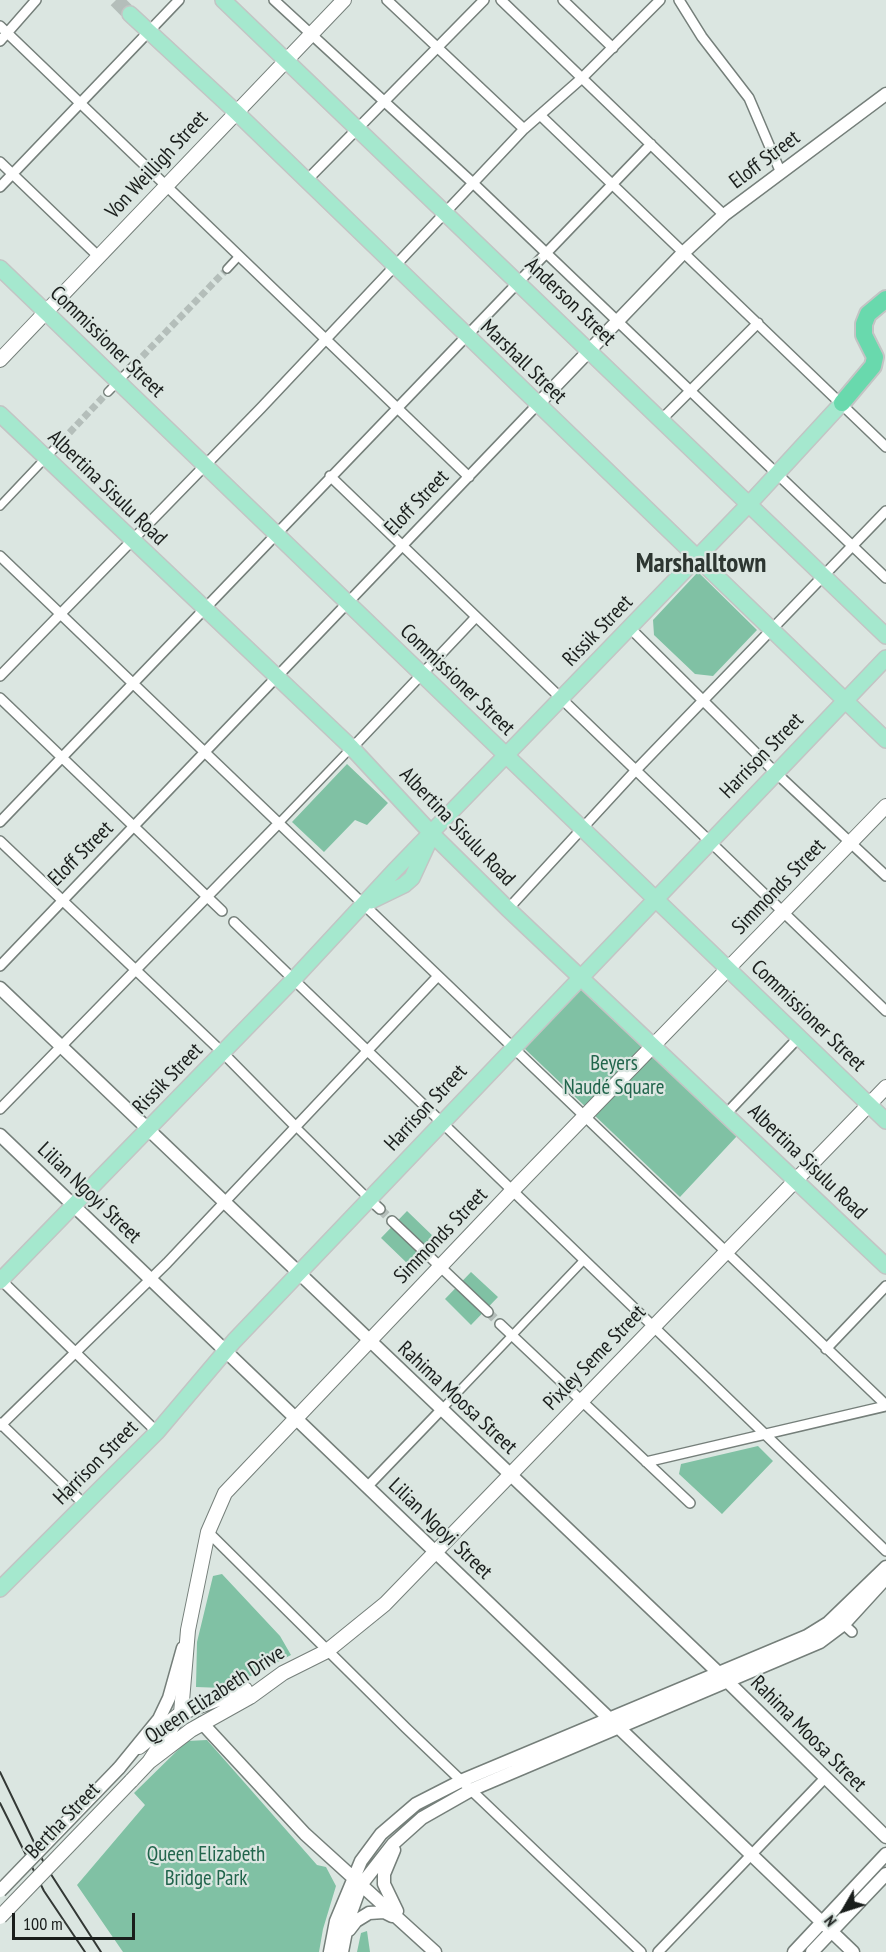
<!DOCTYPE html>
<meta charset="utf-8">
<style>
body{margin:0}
#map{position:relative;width:886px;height:1952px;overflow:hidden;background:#dbe6e1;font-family:"PT Sans Narrow",sans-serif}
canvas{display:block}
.north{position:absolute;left:814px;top:1880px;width:60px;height:60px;-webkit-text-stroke:4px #dbe6e1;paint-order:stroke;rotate:231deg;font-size:16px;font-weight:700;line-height:24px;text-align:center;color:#1a1e1c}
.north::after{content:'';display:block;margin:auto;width:21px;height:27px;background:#1a1e1c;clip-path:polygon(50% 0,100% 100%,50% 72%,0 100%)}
.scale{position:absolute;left:12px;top:1913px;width:123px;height:27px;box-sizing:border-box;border:3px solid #1a1e1c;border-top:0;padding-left:8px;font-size:18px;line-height:21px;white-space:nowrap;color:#1a1e1c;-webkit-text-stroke:4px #dbe6e1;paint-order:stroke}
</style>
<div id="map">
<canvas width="886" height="1952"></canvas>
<div class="north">N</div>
<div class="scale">100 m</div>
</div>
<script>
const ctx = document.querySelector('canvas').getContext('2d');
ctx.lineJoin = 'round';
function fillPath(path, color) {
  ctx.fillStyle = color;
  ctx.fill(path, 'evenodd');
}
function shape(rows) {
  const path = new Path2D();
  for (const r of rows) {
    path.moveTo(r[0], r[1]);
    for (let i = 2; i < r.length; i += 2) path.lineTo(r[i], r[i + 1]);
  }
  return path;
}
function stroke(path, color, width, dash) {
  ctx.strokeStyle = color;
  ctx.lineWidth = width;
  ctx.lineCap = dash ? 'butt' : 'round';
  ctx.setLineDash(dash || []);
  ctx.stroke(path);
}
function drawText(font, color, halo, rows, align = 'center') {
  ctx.font = font + ' "PT Sans Narrow",sans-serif';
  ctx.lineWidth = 4.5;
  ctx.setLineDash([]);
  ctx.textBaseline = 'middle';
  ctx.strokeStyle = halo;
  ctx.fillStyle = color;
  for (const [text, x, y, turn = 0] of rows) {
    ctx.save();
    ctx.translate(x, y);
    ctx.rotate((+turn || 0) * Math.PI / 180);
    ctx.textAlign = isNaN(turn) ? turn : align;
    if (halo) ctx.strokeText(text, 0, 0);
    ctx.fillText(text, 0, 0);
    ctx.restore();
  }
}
const green = shape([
 [698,572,757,630,713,676,695,674,654,635,653,620],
 [347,764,388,803,367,825,355,820,324,852,292,822],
 [581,988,737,1136,680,1197,524,1048],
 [407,1211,435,1238,409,1265,381,1238],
 [471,1272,498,1297,471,1325,445,1299],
 [758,1446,773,1461,722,1514,679,1474,681,1464],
 [222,1574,280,1636,291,1655,245,1679,239,1675,223,1688,196,1687,197,1642,213,1576],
 [207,1740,317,1865,326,1867,336,1886,323,1929,319,1952,123,1952,77,1885,145,1805,134,1793,187,1741],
 [367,1931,370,1952,357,1952,361,1933]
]);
const pedestrianTunnel = shape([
 [135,364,227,269],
 [55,448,108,392]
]);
const minorTunnel = shape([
 [380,1209,392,1221],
 [488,1312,500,1324]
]);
const primaryTunnel = shape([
 [116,0,130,14]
]);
const pedestrian = shape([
 [227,269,239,256],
 [108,392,135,364],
 [0,506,55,448],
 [280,822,351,748],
 [296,1127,369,1199],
 [441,1410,584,1260]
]);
const minor = shape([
 [274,0,474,184,886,578],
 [387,0,524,129],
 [501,0,724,215],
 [563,0,613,48],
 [679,0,702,37,749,98,781,173],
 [0,26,469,477],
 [0,41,36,0],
 [540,115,886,447],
 [0,162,99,257],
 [306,181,484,0],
 [0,187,179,0],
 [661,420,758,323],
 [330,476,886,1011],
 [0,556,886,1405],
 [630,628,775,772,886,876],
 [0,676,261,408,524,129,582,78,660,0],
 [0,698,222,911],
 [352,748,476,617],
 [0,822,651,144],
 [0,841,223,1053,296,1127],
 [508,909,636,770,886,511],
 [234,922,886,1551],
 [0,966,537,405],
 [0,1109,280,822],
 [726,1114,799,1037],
 [369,1199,380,1209],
 [392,1221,488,1312],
 [0,1279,157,1432],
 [500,1324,690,1503],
 [826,1349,886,1286],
 [0,1423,84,1504],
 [0,1426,167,1263,438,976],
 [646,1462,886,1406],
 [367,1487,441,1410],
 [208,1532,406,1728,641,1952],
 [839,1620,852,1632],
 [658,1952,825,1778]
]);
const tertiary = shape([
 [537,405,682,254,724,215,886,94],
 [0,988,726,1680,886,1837],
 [0,1135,853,1952],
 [202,1723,305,1834,435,1952],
 [119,1768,159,1719,169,1698,183,1648],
 [394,1850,384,1874,384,1884,397,1911],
 [349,1930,356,1921,369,1913,384,1912,392,1916],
 [330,1952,336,1921,361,1861,381,1834,416,1804,463,1780,807,1636,828,1623,886,1567],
 [342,1952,348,1921,361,1885,393,1844,422,1818,473,1789,820,1642,844,1624,886,1578],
 [794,1952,886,1854],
 [812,1952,886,1874]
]);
const secondary = shape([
 [0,360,344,0],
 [139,1747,181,1713,245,1689],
 [149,1762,181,1713,188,1630,208,1532,225,1493,512,1191,886,806],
 [131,1781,149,1762,191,1730,250,1697,283,1673,327,1651,385,1604,886,1087]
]);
const primary = shape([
 [223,0,886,636],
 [130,14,236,112,886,740],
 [0,268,886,1121],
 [0,414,352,748,432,834,508,909,886,1266],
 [371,901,404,885,412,878,430,839],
 [0,1281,293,980,395,870,750,503,842,403],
 [0,1589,157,1432,234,1341,886,658]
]);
const motorway = shape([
 [842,403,873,366,875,357,864,335,864,324,868,314,886,299]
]);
const rail = shape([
 [0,1772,45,1865,101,1952],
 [0,1803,44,1891,85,1952]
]);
const tertiaryBridge = shape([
 [0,1891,119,1768]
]);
const secondaryBridge = shape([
 [0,1917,131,1781]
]);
const streetNames = [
 ["Eloff Street",765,160,-37],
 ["Von Weilligh Street",157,165,-47],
 ["Anderson Street",570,302,44],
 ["Commissioner Street",107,342,44],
 ["Marshall Street",523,362,44],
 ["Albertina Sisulu Road",107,488,44],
 ["Eloff Street",417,503,-46],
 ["Rissik Street",598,631,-46],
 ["Commissioner Street",457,680,44],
 ["Harrison Street",762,756,-46],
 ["Albertina Sisulu Road",457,827,46],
 ["Eloff Street",81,854,-45],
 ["Simmonds Street",779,887,-46],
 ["Commissioner Street",808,1016,44],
 ["Rissik Street",168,1079,-46],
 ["Harrison Street",426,1108,-47],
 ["Albertina Sisulu Road",807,1162,44],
 ["Lilian Ngoyi Street",89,1193,44],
 ["Simmonds Street",441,1236,-46],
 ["Pixley Seme Street",595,1358,-46],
 ["Rahima Moosa Street",457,1398,43],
 ["Harrison Street",96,1463,-45],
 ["Lilian Ngoyi Street",440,1529,44],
 ["Queen Elizabeth Drive",215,1695,-33],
 ["Rahima Moosa Street",808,1734,45],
 ["Bertha Street",63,1821,-46]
];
const parkNames = [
 ["Beyers",614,1064],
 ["Naudé Square",614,1088],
 ["Queen Elizabeth",206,1855],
 ["Bridge Park",206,1879]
];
const districtNames = [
 ["Marshalltown",701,564]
];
fillPath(green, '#80c1a4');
stroke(pedestrianTunnel, '#b4beba', 7, [7, 3.5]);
stroke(minorTunnel, '#b4beba', 9, [9, 4.5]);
stroke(primaryTunnel, '#b4beba', 15, [15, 8]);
stroke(pedestrian, '#757f7a', 10);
stroke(minor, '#757f7a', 12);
stroke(tertiary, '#757f7a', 15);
stroke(secondary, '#757f7a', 16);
stroke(primary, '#c3c4c4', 18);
stroke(motorway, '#c3c4c4', 20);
stroke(pedestrian, '#fff', 7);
stroke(minor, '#fff', 9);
stroke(tertiary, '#fff', 12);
stroke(secondary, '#fff', 14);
stroke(primary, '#a5e8ce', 15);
stroke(motorway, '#69d9ad', 16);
stroke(rail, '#333835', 2);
stroke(tertiaryBridge, '#757f7a', 15, []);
stroke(secondaryBridge, '#757f7a', 16, []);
stroke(tertiaryBridge, '#fff', 12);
stroke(secondaryBridge, '#fff', 14);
drawText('21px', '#1a1e1c', '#dbe6e1', streetNames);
drawText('21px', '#21654c', '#dbe6e1', parkNames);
drawText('bold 27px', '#2d3631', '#dbe6e1', districtNames);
</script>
